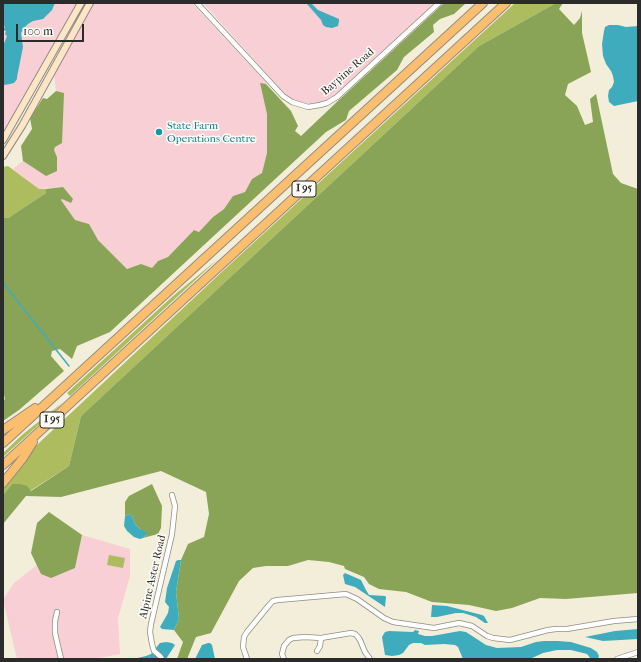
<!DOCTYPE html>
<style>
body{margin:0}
#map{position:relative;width:641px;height:662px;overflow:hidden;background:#f3eeda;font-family:"IM FELL French Canon",serif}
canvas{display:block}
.frame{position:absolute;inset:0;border:4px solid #2b2b2b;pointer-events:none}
.scale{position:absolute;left:16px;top:24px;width:68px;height:18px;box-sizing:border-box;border:2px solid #2b2b2b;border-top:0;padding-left:5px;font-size:12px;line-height:14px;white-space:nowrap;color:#2b2b2b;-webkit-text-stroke:3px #fdfcf7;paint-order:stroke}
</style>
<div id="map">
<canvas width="641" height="662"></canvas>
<div class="frame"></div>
<div class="scale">100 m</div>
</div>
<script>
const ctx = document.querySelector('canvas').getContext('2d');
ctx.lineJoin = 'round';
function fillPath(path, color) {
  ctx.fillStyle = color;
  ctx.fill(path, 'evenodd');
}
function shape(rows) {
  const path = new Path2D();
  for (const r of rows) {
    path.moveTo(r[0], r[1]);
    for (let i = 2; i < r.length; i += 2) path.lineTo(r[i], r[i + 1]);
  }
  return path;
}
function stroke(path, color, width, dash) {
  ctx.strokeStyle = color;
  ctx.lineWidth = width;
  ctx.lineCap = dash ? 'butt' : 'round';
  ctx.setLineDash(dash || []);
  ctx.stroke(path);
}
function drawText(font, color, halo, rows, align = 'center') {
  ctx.font = font + ' "IM FELL French Canon",serif';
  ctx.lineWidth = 3;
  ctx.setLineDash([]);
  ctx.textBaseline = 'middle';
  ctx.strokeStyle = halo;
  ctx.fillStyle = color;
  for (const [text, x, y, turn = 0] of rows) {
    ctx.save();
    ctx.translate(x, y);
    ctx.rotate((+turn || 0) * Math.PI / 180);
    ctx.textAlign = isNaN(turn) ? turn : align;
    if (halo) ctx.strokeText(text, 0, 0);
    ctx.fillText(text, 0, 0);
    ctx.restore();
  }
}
const built = shape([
 [3,3,77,3,3,136],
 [93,3,192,3,266,82,266,84,260,84,267,114,267,153,262,173,252,179,245,192,233,196,224,209,213,217,199,232,194,230,168,257,158,261,152,269,141,264,127,269,98,240,89,224,75,220,61,200,62,199,63,187,39,189,13,169,23,161,46,176,57,157,53,150,55,147,64,93,56,91,54,75],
 [203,3,436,3,335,95,323,102,311,104,296,101,285,94],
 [82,535,130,549,130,576,118,618,120,654,94,659,17,659,3,600,14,583,37,565,41,574,75,568]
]);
const green = shape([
 [515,3,556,3,479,46,81,416,69,466,30,491,12,484,3,495,3,486,26,457,41,441,225,269],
 [8,166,39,189,46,189,46,193,8,218,3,217,3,167],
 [218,259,70,396,67,393,173,296],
 [62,403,55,410,3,457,3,453,22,435],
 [109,555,125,558,123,568,107,565]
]);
const forest = shape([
 [444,3,466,3,454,14,440,19,433,25,434,32,404,57,397,70,349,111,346,120,326,132,110,332,77,346,72,359,60,349,52,351,51,356,64,371,19,410,3,421,3,401,5,399,3,391,3,217,8,218,46,193,46,189,63,187,73,199,71,203,62,199,61,200,75,220,89,224,98,240,127,269,141,264,152,268,158,261,168,257,194,230,199,232,213,217,224,209,233,196,245,192,252,179,262,173,267,153,267,114,260,83,266,84,291,111,298,126,295,131,301,136,340,99],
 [556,3,563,3,559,9,574,25,580,18,582,11,582,33,591,72,568,84,565,95,577,106,585,125,593,122,590,99,596,94,613,174,621,183,638,189,638,593,566,599,540,598,512,608,496,611,469,605,432,602,406,592,379,589,369,584,364,577,345,569,344,566,329,562,308,560,288,566,266,566,253,568,239,581,211,633,196,637,187,659,177,659,183,642,174,630,179,619,176,592,181,560,188,544,204,537,209,514,206,492,161,471,61,497,26,496,3,524,3,495,12,484,20,484,27,486,31,491,69,466,81,416,479,46],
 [56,91,64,93,62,143,55,147,54,150,57,157,57,171,46,176,23,161,21,146,32,129,30,118,43,98,47,99],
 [152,484,162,506,161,528,158,534,143,538,146,535,135,524,132,516,129,514,125,516,125,502,129,496],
 [49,512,82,535,75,568,51,578,41,574,31,553,37,523]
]);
const water = shape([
 [3,3,55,3,52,10,43,19,33,21,28,24,24,28,21,33,23,47,17,77,17,79,14,83,10,84,4,85,3,84,4,73,3,46,7,36,5,34,6,31,3,30,5,27,3,25,4,22,3,21],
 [304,3,311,3,318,10,339,19,339,21,338,26,332,28,326,27,323,25,321,20,307,4],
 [609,25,618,25,626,27,638,26,638,101,614,106,609,102,608,96,609,90,612,87,614,82,613,76,611,71,606,64,603,56,602,44,604,31,605,27],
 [129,514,132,516,135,524,140,529,147,532,146,535,143,538,140,539,134,537,127,531,124,526,125,516],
 [178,560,181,560,176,592,179,619,174,630,162,629,160,627,168,613,169,607,165,602,167,588,176,561],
 [345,573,361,580,366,590,369,595,385,596,386,597,385,607,355,587,345,584,343,575],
 [432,605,447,606,482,615,484,616,488,623,485,623,476,617,463,613,456,613,437,617,431,617],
 [638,629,638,639,603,641,585,637,615,631],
 [415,630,419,631,418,634,425,636,432,636,460,631,466,632,486,645,497,648,521,647,536,642,544,641,558,641,571,642,591,648,597,652,599,656,598,659,591,659,587,654,571,650,557,650,543,653,530,659,463,659,458,647,455,645,444,644,425,645,421,643,413,643,409,645,403,653,399,655,392,656,385,655,382,637,385,632,389,631,413,632],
 [166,642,172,643,175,645,166,659,133,659,146,656,151,654,160,643],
 [208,643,210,643,212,645,215,659,195,659,202,645]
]);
const stream = shape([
 [3,283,69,366]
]);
const street = shape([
 [197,3,283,96,292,102,308,107,320,105,327,103,337,97,439,3],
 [57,612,55,621,55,633,61,659],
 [317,651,320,646,321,638],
 [162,659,160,656,154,651,152,644,150,632,151,624,172,534,175,506,172,495],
 [247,659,243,647,244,637,247,632,270,604,273,601,278,600,346,594,357,599,384,618,393,622,434,628,459,623,472,626,487,636,493,638,510,640,548,630,556,629,567,629,614,621,638,619],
 [284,659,282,654,284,646,289,640,293,638,305,637,321,638,351,633,355,634,358,637,360,640,365,652,370,659],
 [617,659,638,652]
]);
const secondary = shape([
 [3,140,81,3],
 [3,156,22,126,90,3]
]);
const highway = shape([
 [3,430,35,408],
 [3,443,483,3],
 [3,465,506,3],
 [3,483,23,458,33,442]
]);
const markers = [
 [159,132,4,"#0f9aa8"]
];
const shields = [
 [304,189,24],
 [52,420,24]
];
const shieldNames = [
 ["I 95",304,189],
 ["I 95",52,420]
];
const streetNames = [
 ["Baypine Road",348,72,-41],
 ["Alpine Aster Road",153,577,-77]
];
const cultureNames = [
 ["State Farm",167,126],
 ["Operations Centre",167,139]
];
fillPath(built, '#f7cfd4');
fillPath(green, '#acbc5f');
fillPath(forest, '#89a456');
fillPath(water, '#3facbe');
stroke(stream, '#3facbe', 1.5);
stroke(street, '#8f8c82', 6);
stroke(secondary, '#8f8c82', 8);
stroke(highway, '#8f8c82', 10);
stroke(street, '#fff', 4.5);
stroke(secondary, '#fde5c5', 6);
stroke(highway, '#fbbd6e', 8);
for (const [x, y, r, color] of markers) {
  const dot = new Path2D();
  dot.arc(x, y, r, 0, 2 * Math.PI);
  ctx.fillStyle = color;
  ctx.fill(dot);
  stroke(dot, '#fdfcf7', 1.5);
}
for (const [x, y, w] of shields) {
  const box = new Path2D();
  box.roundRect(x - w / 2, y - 8, w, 16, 3);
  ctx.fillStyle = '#fdfcf7';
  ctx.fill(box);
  stroke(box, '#2b2b2b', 1);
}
drawText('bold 10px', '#2b2b2b', null, shieldNames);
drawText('11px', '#2b2b2b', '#fdfcf7', streetNames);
drawText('11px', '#0d838f', '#fdfcf7', cultureNames, 'left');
</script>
